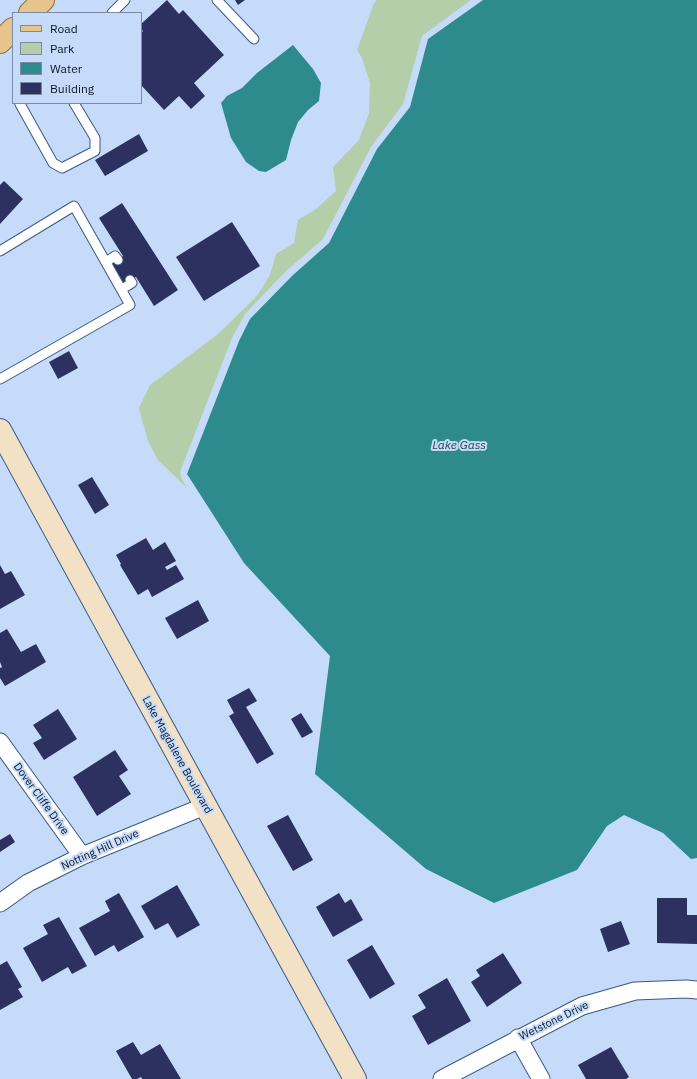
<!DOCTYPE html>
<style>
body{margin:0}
#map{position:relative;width:697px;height:1079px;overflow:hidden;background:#c5dbf9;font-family:"IBM Plex Sans",sans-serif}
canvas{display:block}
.legend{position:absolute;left:12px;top:12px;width:130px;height:92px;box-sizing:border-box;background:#c5dbf9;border:1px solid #7a8ca5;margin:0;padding:5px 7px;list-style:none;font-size:12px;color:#091527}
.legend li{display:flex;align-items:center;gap:8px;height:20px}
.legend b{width:20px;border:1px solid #7a8ca5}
</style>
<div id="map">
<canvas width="697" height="1079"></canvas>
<ul class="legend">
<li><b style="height:5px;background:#e6c48b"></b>Road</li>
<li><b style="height:11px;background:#b4ceaa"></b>Park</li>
<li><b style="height:11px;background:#2d8b8d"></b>Water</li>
<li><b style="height:11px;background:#2c315f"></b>Building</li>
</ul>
</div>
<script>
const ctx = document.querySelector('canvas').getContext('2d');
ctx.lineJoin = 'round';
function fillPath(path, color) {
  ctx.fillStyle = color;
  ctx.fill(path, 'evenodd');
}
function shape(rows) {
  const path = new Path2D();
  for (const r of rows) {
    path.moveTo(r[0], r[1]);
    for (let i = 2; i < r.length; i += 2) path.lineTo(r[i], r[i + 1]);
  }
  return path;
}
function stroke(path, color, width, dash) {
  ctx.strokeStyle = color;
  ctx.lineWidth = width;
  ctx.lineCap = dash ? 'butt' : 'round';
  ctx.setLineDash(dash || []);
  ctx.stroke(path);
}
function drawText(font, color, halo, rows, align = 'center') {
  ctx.font = font + ' "IBM Plex Sans",sans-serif';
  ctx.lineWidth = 4;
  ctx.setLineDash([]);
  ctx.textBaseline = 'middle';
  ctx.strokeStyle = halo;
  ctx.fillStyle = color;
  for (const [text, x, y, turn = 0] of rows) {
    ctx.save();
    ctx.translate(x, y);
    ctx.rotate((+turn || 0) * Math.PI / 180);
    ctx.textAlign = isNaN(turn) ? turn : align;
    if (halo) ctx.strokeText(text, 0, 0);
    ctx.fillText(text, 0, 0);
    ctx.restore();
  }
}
const green = shape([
 [377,0,471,0,422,36,403,104,371,147,323,239,286,271,245,314,232,338,180,472,181,478,188,489,158,460,148,441,139,408,150,385,218,334,257,296,270,275,276,254,294,243,298,220,316,209,336,191,333,167,359,140,369,113,370,83,362,58,357,50,374,3]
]);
const water = shape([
 [483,0,697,0,697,858,691,859,663,833,624,815,607,826,577,870,494,903,426,869,315,774,330,656,244,563,187,474,239,341,250,319,292,276,329,243,377,149,410,107,428,39],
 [293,45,313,69,321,83,319,101,308,110,298,122,291,140,286,160,266,172,259,171,246,162,231,138,221,103,227,96,242,88,257,73]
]);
const building = shape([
 [167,0,179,14,183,10,224,55,194,83,205,96,191,109,179,96,164,110,141,85,141,33,143,31,141,29,141,24],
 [235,0,245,0,238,5],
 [139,134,148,151,105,176,95,160],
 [4,181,23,199,0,224,0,185],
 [122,203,178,290,154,306,136,277,122,286,108,266,123,256,99,218],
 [232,222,260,266,204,301,176,257],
 [69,351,78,368,58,379,49,362],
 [92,477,109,505,95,514,78,485],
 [146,538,153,550,165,542,176,561,165,567,167,570,176,565,184,579,152,597,148,589,138,595,120,565,121,564,116,555],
 [0,565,5,574,11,571,25,595,0,609],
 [198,600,209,621,177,639,165,618],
 [7,629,21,652,36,644,46,662,5,686,0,678,0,668,2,667,0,662,0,633],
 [249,688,257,701,246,707,274,754,257,764,229,716,234,713,227,700],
 [58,709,77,739,44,760,33,743,42,738,33,725],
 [301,713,313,732,302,738,291,719],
 [115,750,128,770,119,776,131,794,97,816,73,777],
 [288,815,313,860,293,871,267,826],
 [10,834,15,842,0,852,0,840],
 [177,885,200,925,177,938,168,923,155,930,141,906],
 [119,893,144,937,118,952,114,945,95,956,79,928,110,911,105,901],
 [339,893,345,903,351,899,363,920,333,937,316,907],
 [657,898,687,898,687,915,697,915,697,944,657,943],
 [59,917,87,966,72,974,68,967,42,982,23,948,48,934,43,925],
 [621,921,630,944,608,952,600,929],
 [372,945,395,984,370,999,347,960],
 [503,953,522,983,487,1007,471,982,480,976,476,970],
 [7,961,22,987,18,989,23,997,0,1010,0,965],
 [447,978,471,1021,428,1045,412,1016,426,1008,418,995],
 [133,1042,141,1055,160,1044,181,1079,142,1079,141,1077,137,1079,132,1079,116,1051],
 [611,1047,629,1077,626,1079,586,1079,578,1065]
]);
const lane = shape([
 [217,0,254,39],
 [112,13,125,0],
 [21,103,20,104,53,163,62,168,95,151,95,138,74,103],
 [0,251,74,206,130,305,0,379],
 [106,262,115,256,118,260],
 [122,289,132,283,130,280]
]);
const street = shape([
 [0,742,82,856],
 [0,903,28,883,82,856,205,806],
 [518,1038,541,1079],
 [442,1079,582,1006,635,991,686,989,697,990]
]);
const secondary = shape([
 [0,430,355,1079]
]);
const primary = shape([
 [30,13,43,0],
 [0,42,13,29]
]);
const streetNames = [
 ["Lake Magdalene Boulevard",177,755,61],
 ["Dover Cliffe Drive",41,799,54],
 ["Notting Hill Drive",100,850,-24],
 ["Wetstone Drive",554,1021,-26]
];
const waterNames = [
 ["Lake Gass",459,446]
];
fillPath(green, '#b4ceaa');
fillPath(water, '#2d8b8d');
fillPath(building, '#2c315f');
stroke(lane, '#3a5984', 11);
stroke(street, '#3a5984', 19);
stroke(secondary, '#3a5984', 24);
stroke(primary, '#8e6d35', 24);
stroke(lane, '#fff', 9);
stroke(street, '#fff', 17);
stroke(secondary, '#f2e1c5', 22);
stroke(primary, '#e6c48b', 22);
drawText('11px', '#091527', '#c5dbf9', streetNames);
drawText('italic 12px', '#234d4e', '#c5dbf9', waterNames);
</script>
